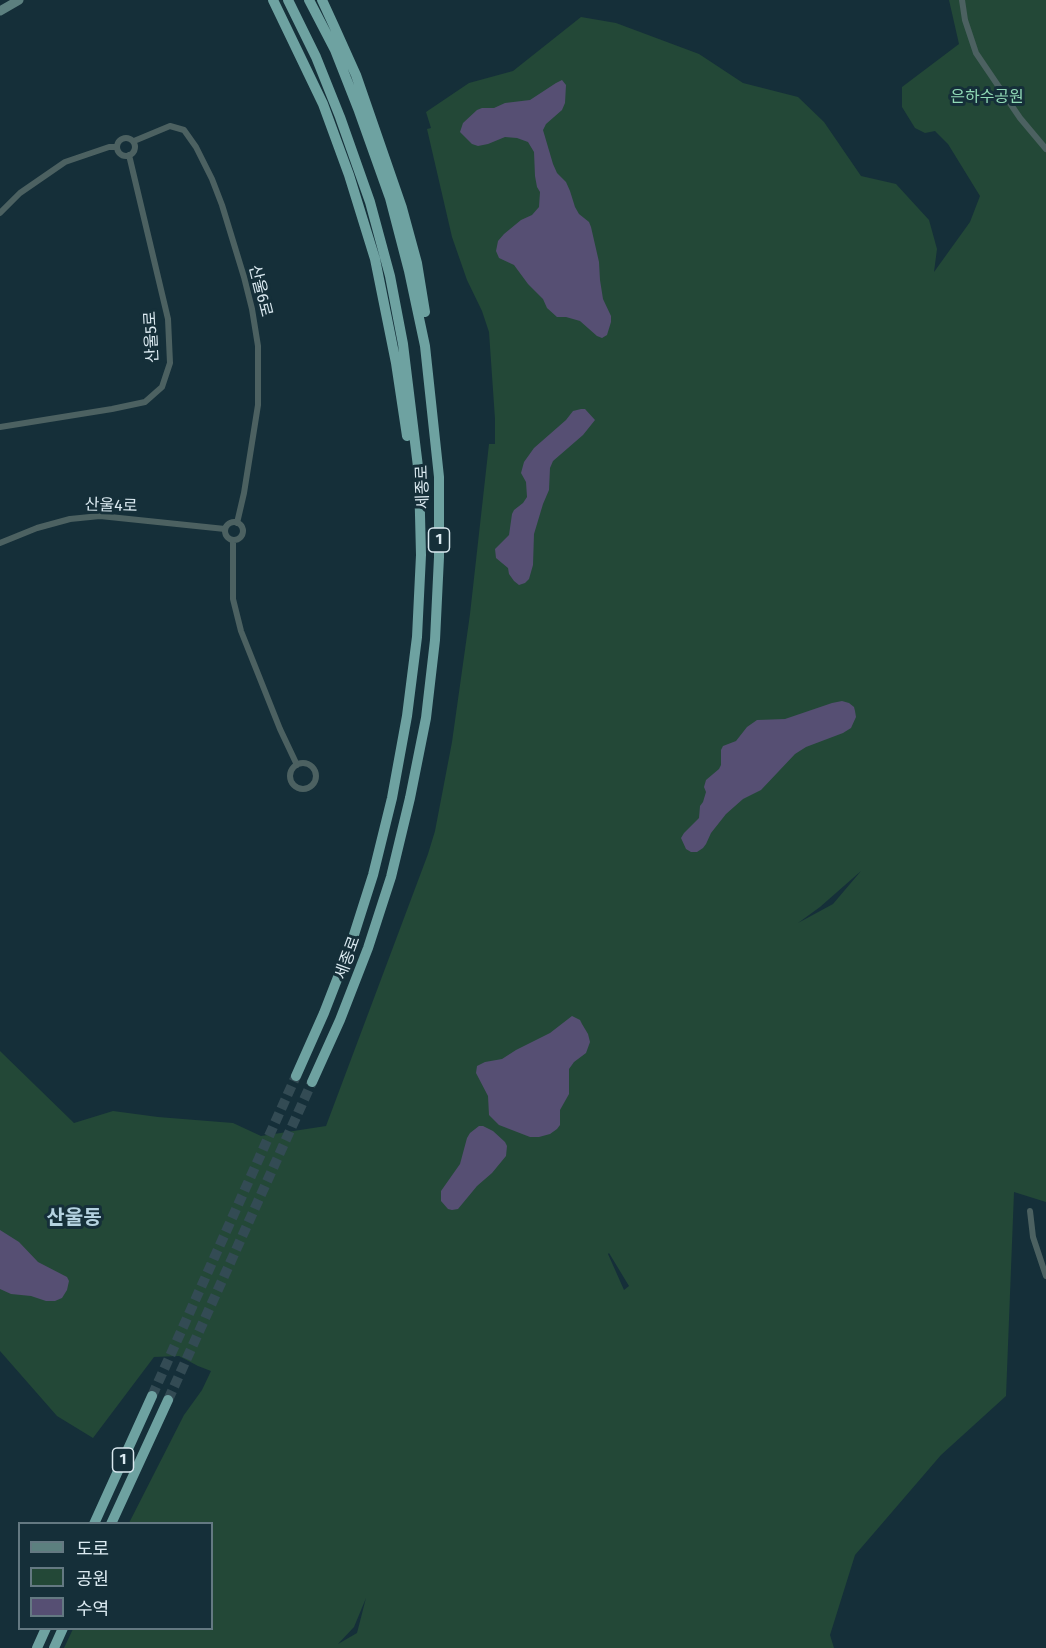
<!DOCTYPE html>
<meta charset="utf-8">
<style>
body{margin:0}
#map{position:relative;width:1046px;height:1648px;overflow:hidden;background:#152f39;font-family:"Fira Sans","Noto Sans KR",sans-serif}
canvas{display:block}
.legend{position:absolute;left:18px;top:1522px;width:195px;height:108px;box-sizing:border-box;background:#152f39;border:2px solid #647982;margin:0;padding:8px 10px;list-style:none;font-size:18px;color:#dae9f0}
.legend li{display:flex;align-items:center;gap:12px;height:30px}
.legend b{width:30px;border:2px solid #647982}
</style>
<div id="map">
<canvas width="1046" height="1648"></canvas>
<ul class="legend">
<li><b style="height:8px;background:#5c807f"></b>도로</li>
<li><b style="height:16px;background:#234837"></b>공원</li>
<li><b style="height:16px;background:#564f73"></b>수역</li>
</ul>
</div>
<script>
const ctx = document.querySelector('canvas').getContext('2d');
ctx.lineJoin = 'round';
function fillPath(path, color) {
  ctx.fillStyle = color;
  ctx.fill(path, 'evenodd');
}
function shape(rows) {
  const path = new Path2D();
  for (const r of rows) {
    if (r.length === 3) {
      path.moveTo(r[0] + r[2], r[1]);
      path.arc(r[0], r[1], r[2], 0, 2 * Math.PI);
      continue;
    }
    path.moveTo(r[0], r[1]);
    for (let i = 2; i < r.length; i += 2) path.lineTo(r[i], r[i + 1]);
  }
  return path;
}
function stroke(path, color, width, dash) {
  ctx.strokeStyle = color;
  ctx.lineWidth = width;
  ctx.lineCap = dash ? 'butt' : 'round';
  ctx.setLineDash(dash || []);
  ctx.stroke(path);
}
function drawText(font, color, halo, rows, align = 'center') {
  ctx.font = font + ' "Fira Sans","Noto Sans KR",sans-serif';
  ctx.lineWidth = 6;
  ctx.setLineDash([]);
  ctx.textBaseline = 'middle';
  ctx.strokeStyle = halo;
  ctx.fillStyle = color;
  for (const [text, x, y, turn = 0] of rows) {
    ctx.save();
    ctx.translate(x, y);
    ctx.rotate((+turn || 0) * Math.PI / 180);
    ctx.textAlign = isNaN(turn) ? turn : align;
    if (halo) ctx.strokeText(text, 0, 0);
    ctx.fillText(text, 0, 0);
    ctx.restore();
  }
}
const green = shape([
 [949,0,1046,0,1046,1202,1014,1192,1006,1396,941,1455,855,1555,830,1635,834,1648,64,1648,73,1629,212,1628,212,1524,129,1523,184,1415,202,1390,211,1371,198,1366,179,1356,154,1357,93,1438,57,1416,0,1351,0,1051,74,1123,113,1111,158,1117,233,1123,261,1136,326,1126,428,854,435,831,452,742,470,614,489,444,495,444,495,419,489,332,482,311,467,280,452,237,427,129,431,128,426,112,469,83,513,71,581,17,616,23,699,54,743,83,798,97,824,122,861,176,896,184,929,220,937,249,934,272,970,222,980,196,948,144,935,131,925,133,915,128,902,107,902,87,959,44],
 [861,871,833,904,798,923,820,907],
 [609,1253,629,1286,624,1290,608,1254],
 [366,1598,357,1633,338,1644,354,1627]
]);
const water = shape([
 [562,80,566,85,565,103,562,110,546,124,543,130,553,164,557,173,566,182,570,191,575,207,579,214,589,222,591,227,599,262,600,280,603,299,611,316,611,322,607,335,602,338,597,336,580,321,566,317,557,317,547,308,543,299,528,284,514,265,499,258,496,251,498,241,504,234,521,220,532,215,539,207,540,192,537,187,535,176,534,152,528,142,517,138,505,137,488,144,478,146,472,144,460,132,463,123,477,110,482,108,494,108,505,103,530,100,556,83],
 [581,409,585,409,595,420,583,435,553,461,550,468,549,490,543,504,534,534,533,565,529,579,525,583,519,585,514,581,509,574,508,568,496,558,495,549,509,535,512,514,514,510,523,503,527,497,526,482,521,473,524,462,534,448,566,420,573,411],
 [842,701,849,703,854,707,855,711,856,717,851,728,843,733,806,747,795,754,761,790,743,799,726,814,711,833,706,844,703,848,697,852,691,852,686,849,681,838,684,833,699,818,700,806,703,802,706,792,704,787,706,780,719,769,721,765,721,750,723,746,736,741,747,727,757,720,785,719,832,703],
 [572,1016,580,1020,582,1024,588,1034,590,1042,586,1053,574,1062,569,1069,569,1094,560,1110,560,1125,557,1129,550,1134,539,1137,530,1137,499,1125,489,1115,488,1096,476,1073,477,1066,485,1062,502,1059,516,1050,550,1033],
 [479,1126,483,1126,493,1131,505,1142,507,1146,506,1156,492,1173,477,1186,458,1209,452,1210,448,1209,441,1201,441,1191,460,1164,467,1138,470,1133],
 [0,1230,19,1242,38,1262,67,1277,69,1281,67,1290,62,1298,55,1301,46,1301,31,1296,11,1294,0,1289]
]);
const trunkTunnel = shape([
 [152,1396,296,1076],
 [168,1400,312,1082]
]);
const minor = shape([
 [962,0,965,20,976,53,1020,118,1046,149],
 [126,147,9],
 [134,141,170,126,184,130,196,147,212,179,222,205,244,277,252,309,258,346,258,405,244,493,237,523],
 [0,213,20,193,65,162,109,147,117,147],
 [0,427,112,409,145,402,162,387,170,363,168,319,129,155],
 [234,531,9],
 [233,541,233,599,241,631,280,729,297,765],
 [0,543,37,528,70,519,100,516,225,529],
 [303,776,13],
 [1030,1211,1033,1237,1046,1276]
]);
const secondary = shape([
 [0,11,19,0]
]);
const trunk = shape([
 [273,0,323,104,349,175,375,259,396,363,407,436],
 [288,0,316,57,340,117,370,202,390,276,403,344,419,475,421,555,417,637,407,716,392,798,373,875,352,941,324,1013,296,1076],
 [309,0,335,50,359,111,390,198,409,271,425,346,439,477,439,557,435,640,426,718,410,798,391,877,368,948,340,1020,312,1082],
 [322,0,334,26,356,75,402,208,417,263,425,312],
 [94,1524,152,1396],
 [111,1524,168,1400],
 [37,1648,46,1628],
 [54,1648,63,1628]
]);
const shields = [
 [439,540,21],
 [123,1460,21]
];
const shieldNames = [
 ["1",439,540],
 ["1",123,1460]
];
const parkNames = [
 ["은하수공원",987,98]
];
const streetNames = [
 ["산울6로",260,291,76],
 ["산울5로",152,337,-93],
 ["세종로",423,487,-92],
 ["산울4로",111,506,2],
 ["세종로",348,958,-70]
];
const quarterNames = [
 ["산울동",74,1218]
];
fillPath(green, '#234837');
fillPath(water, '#564f73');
stroke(trunkTunnel, '#334b54', 10, [10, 5]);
stroke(minor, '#4c6161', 6);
stroke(secondary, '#5c807f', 9);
stroke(trunk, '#6ea2a1', 10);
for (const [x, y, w] of shields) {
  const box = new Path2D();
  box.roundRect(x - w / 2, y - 12, w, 24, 4.5);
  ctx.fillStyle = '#152f39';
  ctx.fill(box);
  stroke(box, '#dae9f0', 1.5);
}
drawText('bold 15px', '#dae9f0', null, shieldNames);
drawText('16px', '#90d9b6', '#152f39', parkNames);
drawText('16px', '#dae9f0', '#152f39', streetNames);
drawText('bold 20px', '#b4d2e0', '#152f39', quarterNames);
</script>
